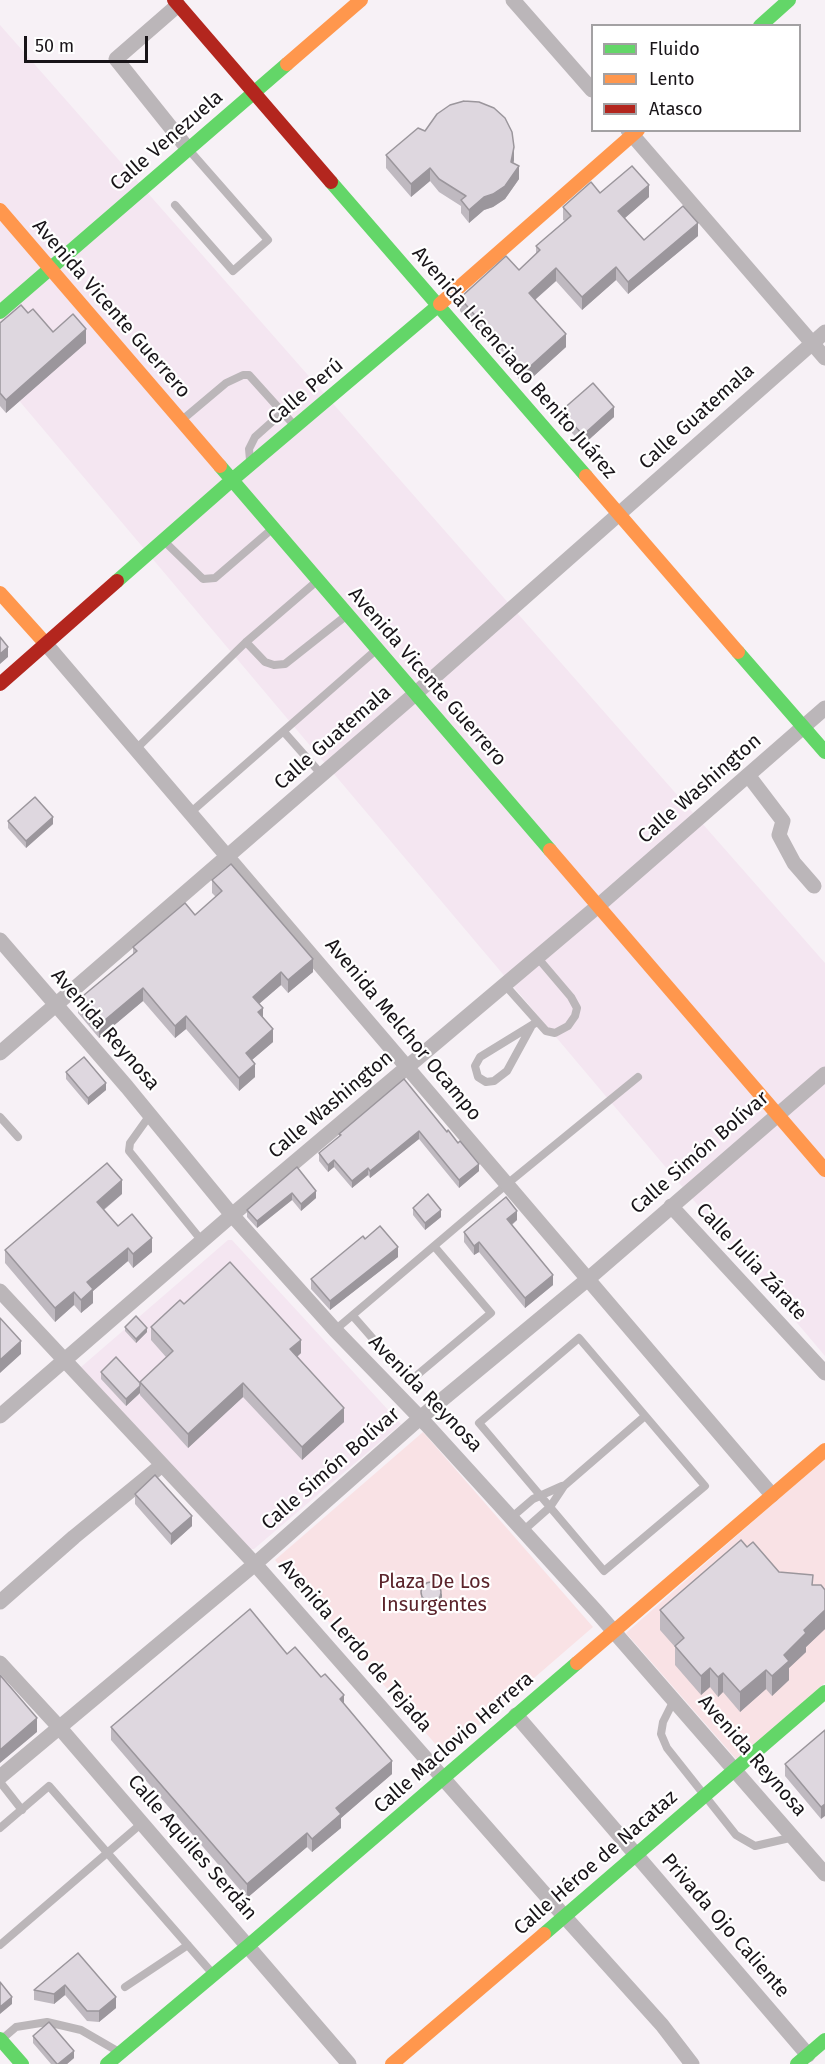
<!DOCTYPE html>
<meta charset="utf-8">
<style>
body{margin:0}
#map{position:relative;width:825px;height:2064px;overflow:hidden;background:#f7f1f6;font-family:"Fira Sans",sans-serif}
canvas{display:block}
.legend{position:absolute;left:591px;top:24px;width:210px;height:108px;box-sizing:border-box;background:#fff;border:2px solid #a3a1a3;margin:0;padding:8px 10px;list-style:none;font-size:18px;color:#181418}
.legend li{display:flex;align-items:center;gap:12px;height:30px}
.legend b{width:30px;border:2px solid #a3a1a3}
.scale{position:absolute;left:24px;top:36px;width:124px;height:27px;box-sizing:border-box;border:3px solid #181418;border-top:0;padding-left:8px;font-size:18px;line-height:21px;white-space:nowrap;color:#181418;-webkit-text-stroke:4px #fff;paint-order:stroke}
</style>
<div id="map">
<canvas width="825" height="2064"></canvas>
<ul class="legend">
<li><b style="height:8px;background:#63d668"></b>Fluido</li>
<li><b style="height:8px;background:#ff974d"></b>Lento</li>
<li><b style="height:8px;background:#b3261e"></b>Atasco</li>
</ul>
<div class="scale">50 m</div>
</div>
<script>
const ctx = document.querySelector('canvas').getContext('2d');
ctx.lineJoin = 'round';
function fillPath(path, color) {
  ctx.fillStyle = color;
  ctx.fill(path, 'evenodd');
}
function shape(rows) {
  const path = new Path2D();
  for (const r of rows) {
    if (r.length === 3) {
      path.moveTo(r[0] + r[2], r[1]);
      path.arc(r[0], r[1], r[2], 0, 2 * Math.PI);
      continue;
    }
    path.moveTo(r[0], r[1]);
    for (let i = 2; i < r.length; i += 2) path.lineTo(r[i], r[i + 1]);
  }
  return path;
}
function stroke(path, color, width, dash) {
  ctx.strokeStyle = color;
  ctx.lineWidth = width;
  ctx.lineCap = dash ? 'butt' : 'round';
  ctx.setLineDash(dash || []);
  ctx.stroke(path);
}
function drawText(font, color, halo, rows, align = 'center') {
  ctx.font = font + ' "Fira Sans",sans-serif';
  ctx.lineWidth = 4.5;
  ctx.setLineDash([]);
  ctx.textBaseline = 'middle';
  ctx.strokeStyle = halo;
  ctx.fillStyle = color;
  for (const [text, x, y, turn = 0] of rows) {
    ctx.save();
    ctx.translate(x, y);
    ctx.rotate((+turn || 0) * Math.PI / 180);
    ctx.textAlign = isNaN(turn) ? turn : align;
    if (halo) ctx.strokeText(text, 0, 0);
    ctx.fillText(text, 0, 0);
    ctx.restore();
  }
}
const built = shape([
 [0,25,825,963,825,1356,0,378],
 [228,1240,232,1240,401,1424,254,1549,248,1549,81,1367]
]);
const green = shape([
 [423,1432,593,1627,445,1755,275,1560],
 [825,1458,825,1683,737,1760,626,1633]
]);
const lane = shape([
 [175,205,233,271,268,240,189,150],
 [182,420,226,383,243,375,249,375,294,425],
 [250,460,249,449,255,437,283,412],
 [164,541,203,579,215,578,272,529],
 [246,642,265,662,274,665,285,664,347,615],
 [284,732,322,775],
 [136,749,246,642,317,581],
 [190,813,376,650],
 [505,985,546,1031,555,1033,568,1026,575,1016,577,1008,571,997,537,957],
 [531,1027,507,1071,494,1081,486,1082,478,1077,475,1066,480,1057,537,1022],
 [150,1115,130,1143,129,1151,202,1241],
 [0,1117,18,1137],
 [353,1316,410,1381,491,1313,434,1246],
 [335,1330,507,1184,638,1077],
 [579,1338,705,1486,604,1571,479,1423,579,1338],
 [512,1517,533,1499,562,1486],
 [524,1530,550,1507,564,1486,645,1416],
 [674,1700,663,1722,661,1734,667,1748,736,1835,755,1846,794,1837],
 [0,1782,22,1810],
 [0,1828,49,1786,213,1974],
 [0,1945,142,1823],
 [125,1987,188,1945],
 [2,2039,16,2027,47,2022,81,2030,119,2052]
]);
const street = shape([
 [513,0,592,90],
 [178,5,116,59,188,149],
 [628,130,825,358],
 [46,644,772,1495],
 [748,775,783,821,779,835,794,863,814,886],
 [0,940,127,1087,232,1215,335,1330,427,1425,596,1611,825,1874],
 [0,1053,415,694,825,332],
 [671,1206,825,1373],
 [0,1291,255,1564,564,1916,662,2025,692,2064],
 [0,1416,232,1215,598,906,825,708],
 [0,1602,74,1537,162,1465],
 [0,1663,59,1727,349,2064],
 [516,1715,808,2055],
 [0,1777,255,1564,420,1418,588,1279,825,1074]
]);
const fast = shape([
 [760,26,789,0],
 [331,182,586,476],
 [0,312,287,64],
 [220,466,550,850],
 [117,581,232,480,440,304],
 [738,652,825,752],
 [544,1934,825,1692],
 [0,2039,22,2064],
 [107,2064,249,1945,577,1663],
 [797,2064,825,2040]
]);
const slow = shape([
 [287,64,361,0],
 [0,210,220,466],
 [440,304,638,130],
 [586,476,738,652],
 [0,593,46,644],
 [550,850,825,1170],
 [577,1663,825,1450],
 [392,2064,544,1934]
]);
const jam = shape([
 [174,0,331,182],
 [0,684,117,581]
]);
const wall = shape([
 [386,155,514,160,513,163,519,179,505,199,493,207,484,210,469,223,461,213,461,206,439,192,430,181,411,197,386,168],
 [600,193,649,197,625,218,644,240,698,236,628,294,616,280,582,310,556,281,535,300,566,347,524,385,460,311,460,298,519,270,536,254,536,246,565,221,563,220,563,207],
 [28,313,53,332,86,343,6,413,0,406,0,323],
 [561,411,614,417,583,445,561,421],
 [8,821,53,824,26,848,8,828],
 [212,880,313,972,288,993,281,985,259,1004,263,1017,273,1042,252,1060,255,1077,239,1091,186,1029,175,1038,143,1001,99,1038,78,1013,78,1000,133,954,133,947,195,915,216,897,212,893],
 [66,1072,106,1090,88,1105,66,1079],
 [404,1079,479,1171,459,1188,419,1139,370,1178,368,1175,352,1188,334,1167,328,1172,319,1161,319,1153,339,1137,339,1134],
 [297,1167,316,1198,301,1211,292,1200,257,1228,247,1217,247,1210],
 [122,1194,104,1210,118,1226,152,1252,133,1268,128,1261,93,1291,93,1303,81,1313,74,1305,55,1322,5,1263,5,1250],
 [413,1208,441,1217,425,1230,413,1215],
 [517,1220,512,1225,553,1285,525,1308,479,1252,474,1255,464,1242,464,1232],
 [365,1239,398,1257,330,1310,311,1289,311,1279],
 [184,1304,301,1353,297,1357,344,1422,302,1460,243,1397,188,1448,140,1395,140,1393,126,1406,101,1379,101,1372,140,1383,140,1382,166,1357,151,1340,151,1327],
 [125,1327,147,1332,136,1343,125,1331],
 [135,1494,192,1526,171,1545,135,1504],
 [747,1547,779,1572,825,1590,825,1629,806,1647,806,1652,789,1668,789,1680,772,1696,766,1689,740,1712,723,1692,718,1697,710,1687,701,1695,675,1665,675,1647,660,1630,660,1610],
 [421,1591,442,1600,437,1608,428,1609,424,1606,421,1598],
 [287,1654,344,1704,392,1774,341,1818,341,1828,312,1852,307,1847,247,1898,111,1740,111,1727],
 [825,1730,821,1819,785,1776,785,1764],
 [78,1953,116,2008,99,2022,87,2021,65,1995,54,2004,34,2000,34,1990],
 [33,2036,74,2058,67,2064,51,2064,33,2043]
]);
const shadedWall = shape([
 [514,147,514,160,511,175,511,162],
 [519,166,519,179,505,199,493,207,484,210,469,223,469,210],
 [430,168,430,181,411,197,411,184],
 [649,185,649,197,618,224,618,211],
 [698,223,698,236,628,294,628,282],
 [616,267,616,280,582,310,582,297],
 [556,268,556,281,529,305,529,293],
 [86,329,86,343,6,413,6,400],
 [566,334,566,347,524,385,524,372],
 [614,407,614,417,583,445,583,435],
 [8,647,8,657,0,664,0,654],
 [53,817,53,824,26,848,26,841],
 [313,959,313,972,288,993,288,980],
 [281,972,281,985,253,1009,253,997],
 [143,988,143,1001,99,1038,99,1025],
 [263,1008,263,1021,258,1012],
 [186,1016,186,1029,175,1038,175,1026],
 [273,1029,273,1042,246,1065,246,1053],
 [255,1064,255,1077,239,1091,239,1078],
 [106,1083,106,1090,88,1105,88,1098],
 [419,1131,419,1139,370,1178,370,1171],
 [334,1160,334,1167,328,1172,328,1165],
 [479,1164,479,1171,459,1188,459,1180],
 [368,1168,368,1175,352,1188,352,1181],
 [122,1180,122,1194,97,1215,97,1202],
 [316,1191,316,1198,301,1211,301,1204],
 [292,1193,292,1200,257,1228,257,1221],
 [441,1210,441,1217,425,1230,425,1223],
 [517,1211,517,1220,507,1228,507,1219],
 [152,1238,152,1252,133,1268,133,1254],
 [479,1242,479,1252,474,1255,474,1246],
 [398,1247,398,1257,330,1310,330,1301],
 [128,1248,128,1261,93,1291,93,1303,81,1313,81,1300,87,1282],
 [553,1275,553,1285,525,1308,525,1298],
 [74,1292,74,1305,55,1322,55,1308],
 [147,1328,147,1332,136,1343,136,1339],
 [301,1340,301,1353,290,1363,290,1349],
 [21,1341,21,1354,0,1373,0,1360],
 [243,1383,243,1397,188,1448,188,1434],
 [140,1386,140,1393,126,1406,126,1399],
 [344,1408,344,1422,302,1460,302,1447],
 [192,1516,192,1526,171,1545,171,1534],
 [442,1593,442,1600,437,1608,437,1601],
 [825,1610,825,1629,806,1647,806,1652,789,1668,789,1680,772,1696,772,1676,784,1655,804,1630],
 [710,1668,710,1687,701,1695,701,1676],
 [766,1670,766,1689,740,1712,740,1692],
 [723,1673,723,1692,718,1697,718,1677],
 [344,1695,344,1709,340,1699],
 [37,1718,37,1732,0,1763,0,1750],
 [392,1761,392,1774,341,1818,341,1828,312,1852,312,1839,336,1808],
 [825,1804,825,1816,821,1819,821,1807],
 [307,1833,307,1847,247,1898,247,1884],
 [65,1985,65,1995,54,2004,54,1994],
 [12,1997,12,2004,0,2014,0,2007],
 [116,1997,116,2008,99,2022,99,2011],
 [74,2051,74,2058,67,2064,58,2064]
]);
const building = shape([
 [464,101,479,102,494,108,505,118,512,132,514,147,511,162,519,166,505,186,493,194,484,197,469,210,461,200,466,196,439,179,430,168,411,184,386,155,418,128,425,131,437,114,450,105,464,101],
 [632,166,649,185,618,211,644,240,683,206,698,223,628,282,616,267,582,297,556,268,529,293,566,334,524,372,460,298,506,256,519,270,540,250,536,246,571,216,563,207,591,182,600,193,632,166],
 [21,305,28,313,33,309,53,332,73,314,86,329,6,400,0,393,0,323,21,305],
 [593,383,614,407,583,435,561,411,593,383],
 [0,637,8,647,0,654,0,637],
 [35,797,53,817,26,841,8,821,35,797],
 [231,864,313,959,288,980,281,972,253,997,263,1008,258,1012,273,1029,246,1053,255,1064,239,1078,186,1016,175,1026,143,988,99,1025,78,1000,137,951,133,947,185,903,195,915,222,891,212,880,231,864],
 [84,1057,106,1083,88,1098,66,1072,84,1057],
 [404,1079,447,1132,448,1130,458,1143,460,1141,479,1164,459,1180,419,1131,370,1171,368,1168,352,1181,334,1160,328,1165,319,1153,341,1135,339,1134,404,1079],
 [107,1163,122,1180,97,1202,118,1226,132,1214,152,1238,133,1254,128,1248,87,1282,93,1289,81,1300,74,1292,55,1308,5,1250,107,1163],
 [297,1167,316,1191,301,1204,292,1193,257,1221,247,1210,297,1167],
 [428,1194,441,1210,425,1223,413,1208,428,1194],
 [506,1197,517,1211,507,1219,553,1275,525,1298,479,1242,474,1246,464,1232,506,1197],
 [380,1226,398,1247,330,1301,311,1279,363,1236,365,1239,380,1226],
 [230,1262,301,1340,290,1349,344,1408,302,1447,243,1383,188,1434,140,1382,173,1351,151,1327,180,1300,184,1304,230,1262],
 [136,1316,147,1328,136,1339,125,1327,136,1316],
 [0,1318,21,1341,0,1360,0,1318],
 [116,1357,140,1383,140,1386,126,1399,101,1372,116,1357],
 [155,1475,192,1516,171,1534,135,1494,155,1475],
 [741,1540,747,1547,753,1542,779,1572,813,1575,812,1585,821,1585,825,1590,825,1610,804,1630,806,1633,784,1655,789,1661,772,1676,766,1670,740,1692,723,1673,718,1677,710,1668,701,1676,675,1646,684,1638,660,1610,741,1540],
 [431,1592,10],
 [250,1609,287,1654,295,1647,321,1677,325,1674,344,1695,340,1699,392,1761,336,1808,341,1814,312,1839,307,1833,247,1884,111,1727,250,1609],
 [0,1675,37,1718,0,1750,0,1675],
 [825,1730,825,1804,821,1807,785,1764,825,1730],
 [78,1953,116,1997,99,2011,87,2011,65,1985,54,1994,34,1990,78,1953],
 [0,1982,12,1997,0,2007,0,1982],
 [49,2022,74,2051,58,2064,57,2064,33,2036,49,2022]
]);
const streetNames = [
 ["Calle Venezuela",167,141,-41],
 ["Avenida Vicente Guerrero",111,309,49],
 ["Avenida Licenciado Benito Juárez",514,363,49],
 ["Calle Perú",306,392,-40],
 ["Calle Guatemala",697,417,-42],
 ["Avenida Vicente Guerrero",427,677,49],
 ["Calle Guatemala",333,738,-41],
 ["Calle Washington",700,789,-41],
 ["Avenida Reynosa",105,1030,49],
 ["Avenida Melchor Ocampo",403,1030,50],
 ["Calle Washington",331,1105,-40],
 ["Calle Simón Bolívar",700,1153,-41],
 ["Calle Julia Zárate",751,1262,47],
 ["Avenida Reynosa",425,1394,46],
 ["Calle Simón Bolívar",331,1469,-41],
 ["Avenida Lerdo de Tejada",355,1646,49],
 ["Calle Maclovio Herrera",454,1743,-41],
 ["Avenida Reynosa",752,1756,49],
 ["Calle Aquiles Serdán",192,1848,49],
 ["Calle Héroe de Nacataz",596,1863,-41],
 ["Privada Ojo Caliente",725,1926,49]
];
const parkNames = [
 ["Plaza De Los",434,1582],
 ["Insurgentes",434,1605]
];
fillPath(built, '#f4e6f1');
fillPath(green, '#f9e2e5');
stroke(lane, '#bbb6b9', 8);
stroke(street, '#bbb6b9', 15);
stroke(fast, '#63d668', 14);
stroke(slow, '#ff974d', 14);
stroke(jam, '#b3261e', 14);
fillPath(wall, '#bfb9c0');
fillPath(shadedWall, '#9b969c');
fillPath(building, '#ded7df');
stroke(building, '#9b969c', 1.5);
drawText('20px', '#181418', '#fff', streetNames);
drawText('20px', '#5b242b', '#fff', parkNames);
</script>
